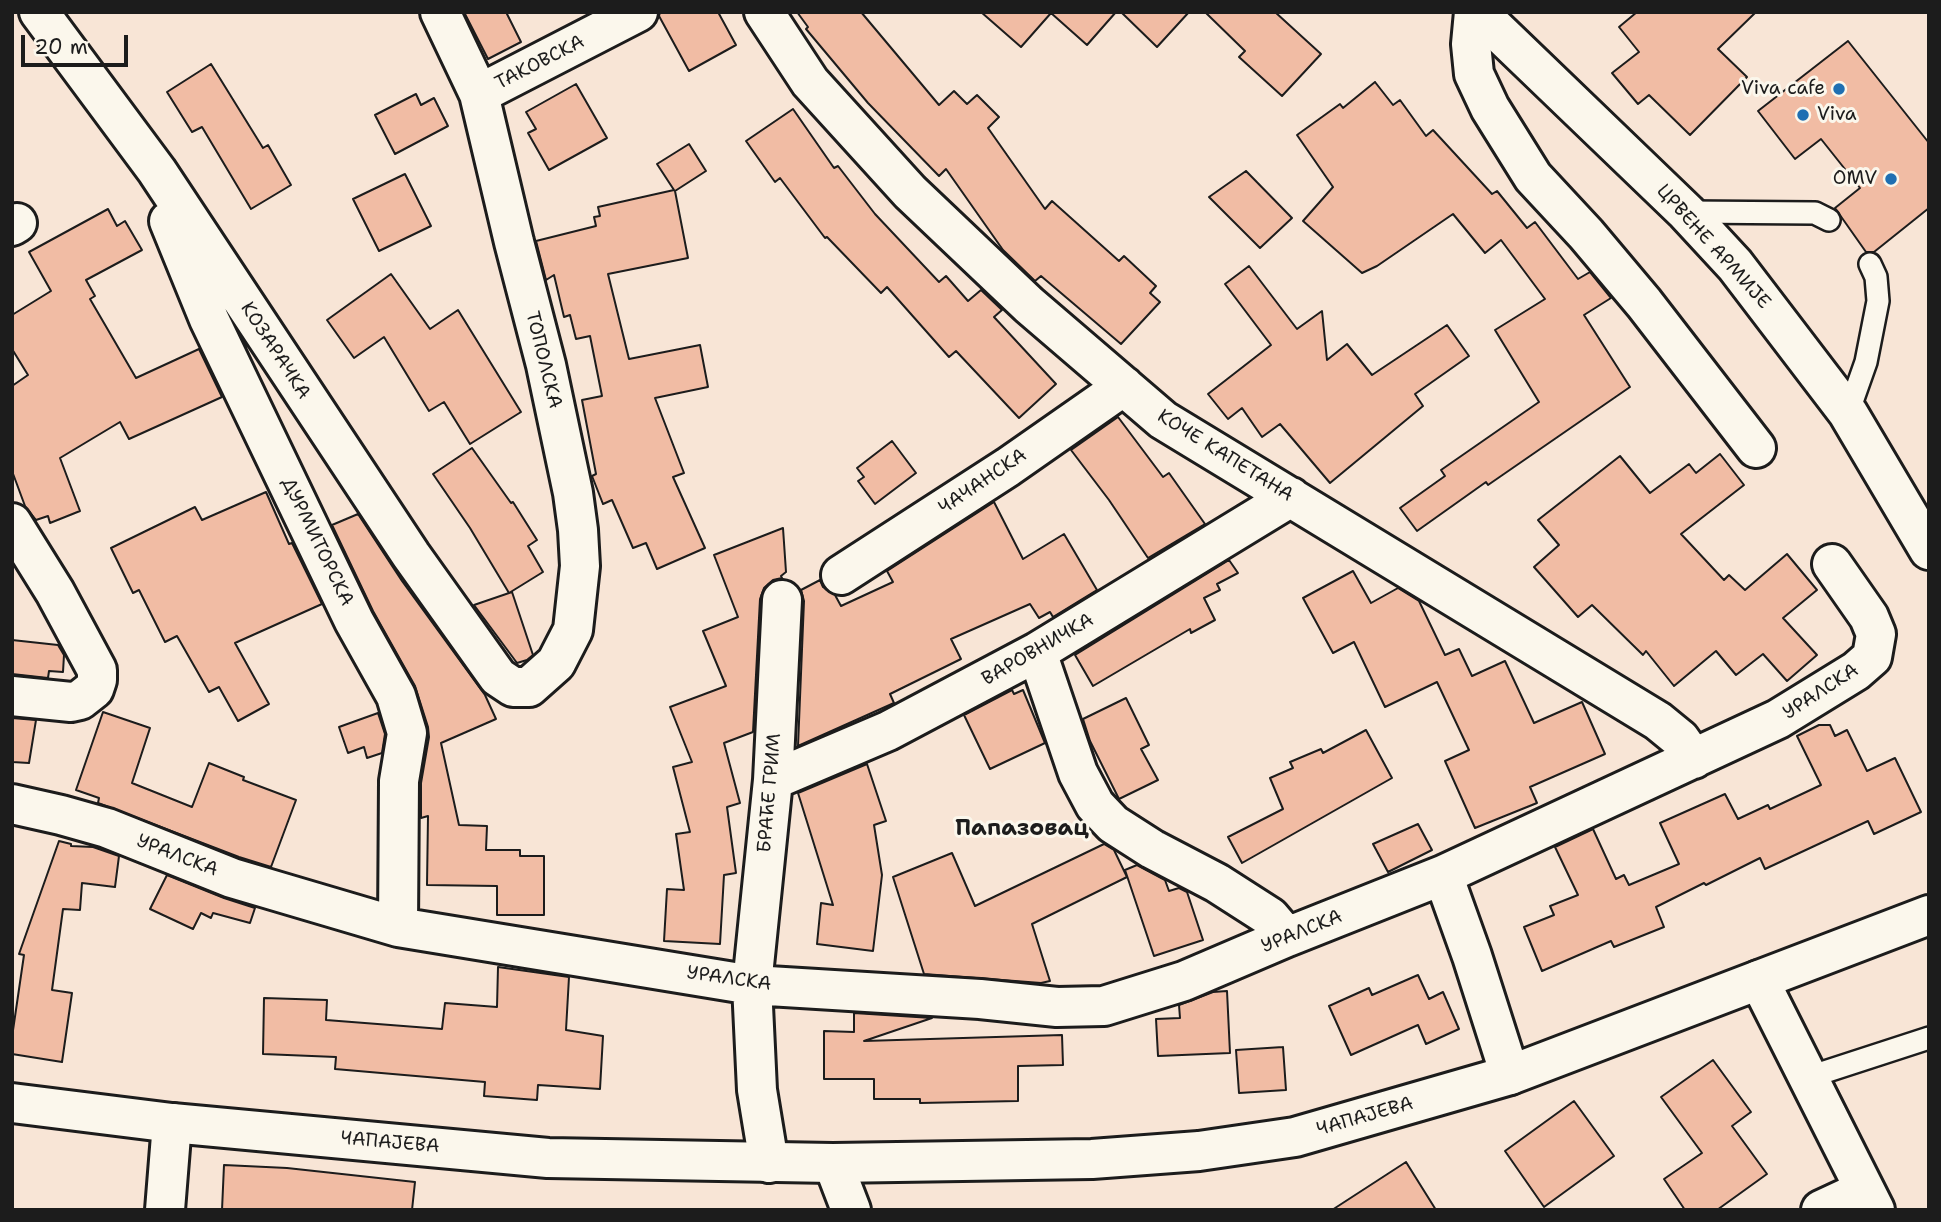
<!DOCTYPE html>
<meta charset="utf-8">
<style>
body{margin:0}
#map{position:relative;width:1941px;height:1222px;overflow:hidden;background:#f8e5d6;font-family:"Shantell Sans",sans-serif}
canvas{display:block}
.frame{position:absolute;inset:0;border:14px solid #1c1c1c;pointer-events:none}
.scale{position:absolute;left:21px;top:35px;width:107px;height:32px;box-sizing:border-box;border:4px solid #1c1c1c;border-top:0;padding-left:9px;font-size:21px;line-height:24px;white-space:nowrap;color:#1c1c1c;-webkit-text-stroke:5px #fbf7ec;paint-order:stroke}
</style>
<div id="map">
<canvas width="1941" height="1222"></canvas>
<div class="frame"></div>
<div class="scale">20 m</div>
</div>
<script>
const ctx = document.querySelector('canvas').getContext('2d');
ctx.lineJoin = 'round';
function fillPath(path, color) {
  ctx.fillStyle = color;
  ctx.fill(path, 'evenodd');
}
function shape(rows) {
  const path = new Path2D();
  for (const r of rows) {
    path.moveTo(r[0], r[1]);
    for (let i = 2; i < r.length; i += 2) path.lineTo(r[i], r[i + 1]);
  }
  return path;
}
function stroke(path, color, width, dash) {
  ctx.strokeStyle = color;
  ctx.lineWidth = width;
  ctx.lineCap = dash ? 'butt' : 'round';
  ctx.setLineDash(dash || []);
  ctx.stroke(path);
}
function drawText(font, color, halo, rows, align = 'center') {
  ctx.font = font + ' "Shantell Sans",sans-serif';
  ctx.lineWidth = 6;
  ctx.setLineDash([]);
  ctx.textBaseline = 'middle';
  ctx.strokeStyle = halo;
  ctx.fillStyle = color;
  for (const [text, x, y, turn = 0] of rows) {
    ctx.save();
    ctx.translate(x, y);
    ctx.rotate((+turn || 0) * Math.PI / 180);
    ctx.textAlign = isNaN(turn) ? turn : align;
    if (halo) ctx.strokeText(text, 0, 0);
    ctx.fillText(text, 0, 0);
    ctx.restore();
  }
}
const building = shape([
 [464,12,506,12,521,42,488,59,464,12],
 [660,12,718,12,736,45,689,71,659,16,660,12],
 [797,12,861,12,939,105,954,91,967,104,977,95,999,117,988,128,1045,209,1052,201,1119,261,1124,256,1156,286,1150,293,1160,302,1121,344,1041,276,1035,281,1003,250,946,169,939,176,868,103,806,29,808,27,797,12],
 [981,12,1116,12,1087,45,1051,13,1021,47,981,12],
 [1121,12,1189,12,1157,47,1121,12],
 [1205,12,1275,12,1321,54,1282,96,1239,57,1245,51,1205,12],
 [1637,12,1756,12,1718,49,1747,77,1690,135,1649,95,1638,104,1612,73,1639,52,1619,27,1637,12],
 [1848,41,1929,143,1929,208,1874,252,1866,252,1835,208,1860,188,1821,139,1795,159,1758,111,1848,41],
 [211,64,263,148,268,145,291,185,251,209,202,127,192,132,167,92,211,64],
 [1375,82,1393,105,1400,100,1426,136,1433,130,1492,194,1497,191,1527,228,1535,222,1578,279,1590,272,1611,298,1584,315,1630,387,1488,485,1486,482,1417,531,1400,508,1445,476,1441,470,1539,402,1495,330,1545,299,1501,240,1485,253,1453,214,1377,266,1362,273,1303,221,1333,187,1297,135,1340,104,1343,108,1375,82],
 [576,84,607,138,549,170,528,133,536,129,526,112,576,84],
 [416,94,421,105,434,98,448,126,395,154,375,115,416,94],
 [793,109,834,168,838,166,875,214,939,282,946,276,968,301,981,290,1002,310,994,317,1056,384,1019,418,956,351,949,357,887,287,881,293,827,237,825,238,780,178,775,182,746,141,793,109],
 [689,144,706,171,675,191,688,258,608,274,629,359,700,345,708,387,655,398,684,473,673,477,705,548,657,569,646,543,633,548,612,500,603,504,592,476,596,474,582,400,602,396,590,336,576,339,570,315,564,317,554,275,546,280,536,241,596,226,594,217,600,216,598,207,674,190,657,164,689,144],
 [1246,171,1292,218,1260,248,1209,197,1246,171],
 [405,174,431,226,379,251,353,199,405,174],
 [108,209,117,226,125,221,142,250,86,280,95,296,90,299,136,378,199,349,222,397,129,439,120,422,60,458,80,511,50,523,48,516,36,520,25,506,12,471,12,386,28,375,12,349,12,315,51,291,29,252,108,209],
 [1249,266,1297,329,1322,311,1327,360,1347,344,1372,375,1447,325,1469,356,1415,394,1423,406,1330,483,1280,424,1262,437,1242,408,1228,419,1208,394,1271,345,1225,284,1249,266],
 [391,274,430,329,458,310,521,412,470,444,444,402,429,411,384,337,354,358,327,320,391,274],
 [1118,417,1163,477,1169,473,1205,524,1148,558,1109,500,1071,450,1118,417],
 [892,441,916,473,875,504,858,481,864,477,857,468,892,441],
 [472,448,511,503,513,502,537,540,528,546,543,572,509,593,470,528,433,474,472,448],
 [1720,454,1744,485,1681,534,1724,580,1729,575,1745,590,1787,554,1817,590,1783,618,1817,655,1787,681,1763,654,1736,675,1716,651,1674,686,1646,651,1643,655,1592,605,1578,617,1534,567,1559,545,1538,520,1620,456,1650,493,1689,464,1696,473,1720,454],
 [266,492,289,544,292,543,322,604,235,643,269,704,238,721,219,687,209,692,177,636,165,642,139,590,133,593,111,548,195,507,202,520,266,492],
 [994,502,1023,559,1064,534,1097,590,1053,617,1050,612,1039,618,1030,604,951,639,961,659,890,694,894,703,798,746,804,601,801,590,820,580,823,587,835,595,841,606,893,582,887,571,994,502],
 [358,514,402,581,485,695,496,719,441,743,459,825,487,826,486,850,520,850,520,856,544,856,544,915,497,915,497,886,427,885,428,816,421,818,421,783,429,737,428,727,415,686,373,611,332,525,358,514],
 [783,528,786,572,781,576,782,578,773,580,764,588,760,599,753,732,724,743,740,803,727,807,736,873,724,875,720,944,664,941,667,889,684,890,676,834,690,832,673,767,692,762,670,707,726,686,703,631,738,617,714,555,783,528],
 [1229,560,1238,573,1217,584,1220,590,1204,598,1215,620,1191,633,1190,629,1093,686,1075,655,1229,560],
 [1353,571,1371,603,1398,588,1419,601,1445,655,1459,649,1472,676,1505,661,1534,723,1582,702,1605,754,1530,787,1537,803,1475,828,1445,761,1469,750,1437,682,1385,707,1354,642,1333,653,1303,598,1353,571],
 [512,592,533,655,527,660,517,663,474,605,512,592],
 [12,640,58,645,64,655,63,672,49,671,48,678,12,674,12,640],
 [1012,690,1014,694,1023,690,1045,743,990,769,964,715,1012,690],
 [1126,698,1149,745,1141,749,1158,780,1119,799,1090,741,1083,719,1126,698],
 [103,712,150,728,132,783,192,807,209,763,244,777,243,780,296,800,271,867,239,857,98,803,99,798,76,790,103,712],
 [378,713,385,734,382,753,367,758,364,747,348,753,339,727,378,713],
 [12,718,36,720,29,763,12,762,12,718],
 [1819,725,1830,725,1835,736,1847,730,1867,771,1895,758,1921,812,1874,834,1868,821,1765,869,1760,858,1706,885,1704,883,1656,907,1664,927,1614,947,1611,941,1542,971,1524,927,1554,915,1550,906,1578,895,1555,847,1593,829,1616,879,1624,875,1629,885,1679,864,1660,823,1725,794,1738,819,1768,805,1770,809,1821,785,1797,736,1819,725],
 [1366,730,1392,778,1242,863,1228,837,1283,809,1270,778,1293,768,1290,762,1321,749,1323,753,1366,730],
 [867,764,886,821,874,825,882,875,873,951,817,944,821,903,833,905,798,793,867,764],
 [1418,824,1432,850,1388,872,1373,844,1418,824],
 [59,841,71,844,71,846,93,847,119,856,115,887,82,883,80,910,63,909,52,990,72,993,62,1062,12,1054,12,1037,24,955,19,954,59,841],
 [1104,844,1114,850,1127,877,1032,924,1050,981,1041,983,924,974,893,877,952,853,975,906,1104,844],
 [1137,865,1165,880,1169,891,1179,888,1187,892,1203,940,1154,956,1125,870,1137,865],
 [167,875,224,898,255,908,250,923,213,913,211,918,201,913,193,929,150,909,167,875],
 [498,967,569,977,566,1030,603,1036,600,1089,538,1085,537,1100,484,1096,485,1082,335,1069,336,1057,263,1054,264,998,327,1000,326,1020,442,1029,445,1003,497,1007,498,967],
 [1418,975,1429,999,1443,992,1459,1029,1426,1044,1418,1025,1351,1055,1329,1006,1369,988,1372,995,1418,975],
 [1227,991,1230,1053,1158,1056,1156,1019,1180,1018,1179,1005,1213,992,1227,991],
 [854,1013,932,1018,864,1041,1062,1035,1063,1065,1018,1066,1018,1101,920,1103,920,1099,874,1099,874,1079,824,1079,824,1031,854,1032,854,1013],
 [1283,1047,1286,1090,1239,1093,1236,1050,1283,1047],
 [1713,1060,1751,1112,1732,1126,1767,1174,1717,1210,1685,1210,1664,1179,1702,1153,1661,1097,1713,1060],
 [1574,1101,1614,1156,1544,1207,1505,1151,1574,1101],
 [1406,1162,1436,1210,1332,1210,1406,1162],
 [224,1165,287,1168,415,1182,412,1210,222,1210,224,1165]
]);
const lane = shape([
 [1686,212,1815,213,1829,220],
 [1848,413,1866,362,1878,301,1876,277,1870,264],
 [1806,1078,1929,1038]
]);
const street = shape([
 [39,12,157,171,411,555,498,677,513,687,529,687,556,663,573,630,580,566,578,530,573,493,546,365,514,242,479,94,440,12],
 [764,12,810,82,910,192,1029,305,1163,420,1658,721,1680,739,1694,759],
 [1474,12,1471,44,1474,74,1490,108,1533,177,1586,234,1644,303,1756,448],
 [479,94,638,12],
 [169,221,209,319,354,621,396,696,407,733,399,781,398,927],
 [12,226,17,223],
 [12,523,55,592,97,670,97,680,94,689,80,700,71,702,12,696],
 [841,575,1008,467,1124,386],
 [1037,652,1078,773,1095,805,1113,824,1152,849,1217,883,1270,917,1287,937],
 [773,780,888,731,1037,652,1291,497],
 [12,804,61,815,107,828,232,878,398,927,752,985,980,999,1057,1007,1104,1006,1184,981,1287,937,1443,875,1472,956,1510,1075],
 [1443,875,1778,719,1856,671,1872,657,1876,634,1869,617,1832,564],
 [1759,980,1875,1210],
 [769,1163,757,1090,752,985,773,780,782,600],
 [833,1163,851,1210],
 [165,1210,172,1123],
 [1821,1210,1864,1190]
]);
const secondary = shape([
 [1478,12,1686,212,1735,265,1848,413,1929,550],
 [12,1103,172,1123,548,1158,833,1163,1092,1159,1199,1151,1295,1137,1510,1075,1929,915]
]);
const markers = [
 [1839,89,7,"#1f6fb2"],
 [1803,115,7,"#1f6fb2"],
 [1891,179,7,"#1f6fb2"]
];
const streetNames = [
 ["ТАКОВСКА",540,63,-27],
 ["ЦРВЕНЕ АРМИЈЕ",1713,247,48],
 ["КОЗАРАЧКА",275,351,57],
 ["ТОПОЛСКА",543,360,76],
 ["КОЧЕ КАПЕТАНА",1225,456,32],
 ["ЧАЧАНСКА",983,482,-34],
 ["ДУРМИТОРСКА",317,542,64],
 ["ВАРОВНИЧКА",1038,650,-30],
 ["УРАЛСКА",1821,692,-33],
 ["БРАЋЕ ГРИМ",770,793,-85],
 ["УРАЛСКА",177,856,21],
 ["УРАЛСКА",1302,932,-22],
 ["УРАЛСКА",729,979,8],
 ["ЧАПАЈЕВА",1365,1117,-16],
 ["ЧАПАЈЕВА",390,1143,5]
];
const poiNames = [
 ["Viva cafe",1825,89],
 ["Viva",1817,115,"left"],
 ["OMV",1877,179]
];
const quarterNames = [
 ["Папазовац",1022,829]
];
fillPath(building, '#f1bca4');
stroke(building, '#1c1c1c', 2);
stroke(lane, '#1c1c1c', 26);
stroke(street, '#1c1c1c', 44);
stroke(secondary, '#1c1c1c', 44);
stroke(lane, '#fbf7ec', 21);
stroke(street, '#fbf7ec', 38);
stroke(secondary, '#fbf7ec', 38);
for (const [x, y, r, color] of markers) {
  const dot = new Path2D();
  dot.arc(x, y, r, 0, 2 * Math.PI);
  ctx.fillStyle = color;
  ctx.fill(dot);
  stroke(dot, '#fbf7ec', 2.5);
}
drawText('19px', '#1c1c1c', '#fbf7ec', streetNames);
drawText('19px', '#1c1c1c', '#fbf7ec', poiNames, 'right');
drawText('bold 23px', '#1c1c1c', '#fbf7ec', quarterNames);
</script>
